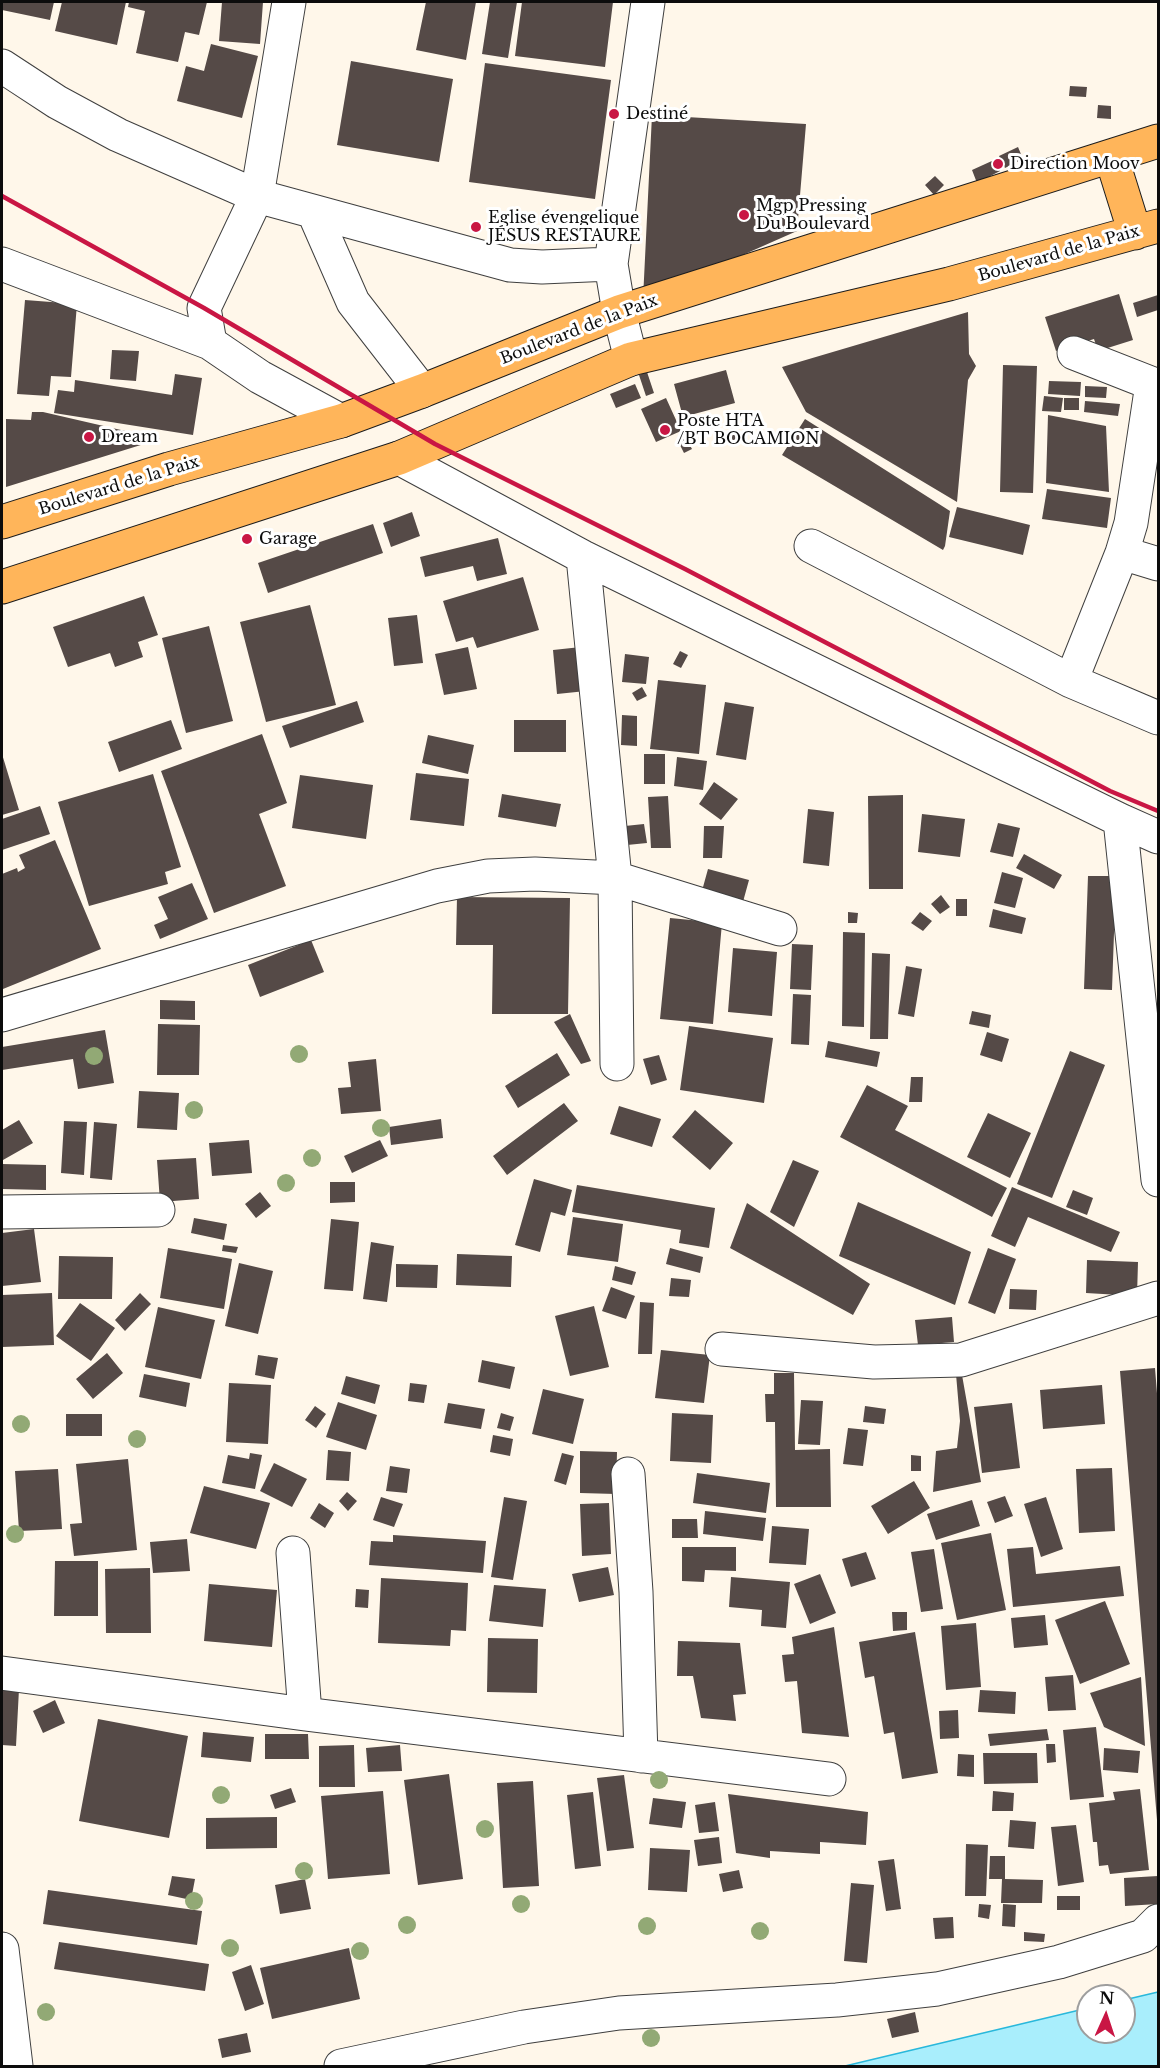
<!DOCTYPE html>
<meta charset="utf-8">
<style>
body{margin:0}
#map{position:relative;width:1160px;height:2068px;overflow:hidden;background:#fff7ea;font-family:"Libre Baskerville",serif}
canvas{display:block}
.frame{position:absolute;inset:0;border:3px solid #0c0c0c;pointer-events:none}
.north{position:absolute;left:1076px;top:1984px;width:60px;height:60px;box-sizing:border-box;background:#fff;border:2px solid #9e9e9e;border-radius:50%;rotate:3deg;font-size:16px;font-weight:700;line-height:24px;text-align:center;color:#0c0c0c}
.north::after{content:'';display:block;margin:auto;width:21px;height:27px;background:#c91644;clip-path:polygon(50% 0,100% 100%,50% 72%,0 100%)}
</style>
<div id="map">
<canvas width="1160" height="2068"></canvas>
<div class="frame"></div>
<div class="north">N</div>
</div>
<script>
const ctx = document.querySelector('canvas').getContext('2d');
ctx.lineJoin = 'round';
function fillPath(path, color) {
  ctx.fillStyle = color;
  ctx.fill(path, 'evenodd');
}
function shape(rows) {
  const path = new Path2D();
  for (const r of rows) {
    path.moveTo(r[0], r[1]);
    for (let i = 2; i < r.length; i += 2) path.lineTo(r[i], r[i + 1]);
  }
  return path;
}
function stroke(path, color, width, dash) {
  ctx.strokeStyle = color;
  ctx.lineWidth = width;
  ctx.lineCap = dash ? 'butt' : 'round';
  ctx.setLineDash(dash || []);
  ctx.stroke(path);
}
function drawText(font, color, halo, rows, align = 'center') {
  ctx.font = font + ' "Libre Baskerville",serif';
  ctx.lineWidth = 6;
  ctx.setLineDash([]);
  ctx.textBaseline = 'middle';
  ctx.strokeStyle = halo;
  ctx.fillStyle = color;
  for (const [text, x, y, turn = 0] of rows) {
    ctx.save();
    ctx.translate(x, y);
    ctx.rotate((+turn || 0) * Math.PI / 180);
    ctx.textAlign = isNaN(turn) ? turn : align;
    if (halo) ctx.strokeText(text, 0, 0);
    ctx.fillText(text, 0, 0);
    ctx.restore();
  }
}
const water = shape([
 [1158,1992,1158,2066,845,2066,1088,2008,1088,2032,1124,2032,1124,2000,1158,1992]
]);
const building = shape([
 [2,2,54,2,50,20,2,10],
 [62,2,126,2,117,45,55,31],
 [129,2,207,2,199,35,185,32,178,62,136,53,145,11,128,7],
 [222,2,263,2,260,44,219,41],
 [426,2,476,2,466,60,416,50],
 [490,2,517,2,508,58,482,54],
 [522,2,613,2,605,67,515,56],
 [211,44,258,56,242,118,177,101,186,66,204,71],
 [351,61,453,79,439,162,337,145],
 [485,63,611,80,595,199,469,182],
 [1070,86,1087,87,1086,97,1069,96],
 [1098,105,1111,106,1111,119,1097,118],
 [652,115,806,124,797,231,643,299],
 [1018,147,1023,159,1005,168,999,156],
 [994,160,1000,171,977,183,972,170],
 [935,176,944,185,934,195,925,185],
 [1119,294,1133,340,1098,351,1094,339,1056,351,1045,317],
 [1158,295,1158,310,1137,317,1133,303],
 [25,300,77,304,71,377,51,376,49,396,17,394],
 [968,312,969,354,976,366,968,380,957,502,806,412,782,367],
 [112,350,139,351,136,381,110,379],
 [1003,365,1037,366,1033,493,1000,492],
 [726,370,735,403,683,417,674,384],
 [647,372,654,393,646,396,639,375],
 [175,374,202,378,193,435,54,413,58,390,74,392,75,380,172,395],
 [1049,381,1081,382,1080,396,1048,394],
 [635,384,641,398,616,408,610,394],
 [1085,386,1107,387,1106,398,1085,397],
 [1044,396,1063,398,1061,412,1042,411],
 [666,398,681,431,656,442,641,409],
 [1064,398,1079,398,1079,410,1064,410],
 [1085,401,1120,404,1118,416,1084,412],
 [32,412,43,412,160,439,6,487,6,419,31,420],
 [1048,415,1106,426,1109,492,1046,483],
 [805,419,950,511,945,546,943,550,782,455],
 [730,425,737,425,738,445,731,445],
 [686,438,692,449,684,453,678,441],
 [1047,489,1111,498,1107,528,1042,519],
 [957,507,1030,525,1023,555,949,537],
 [412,512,420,536,391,547,383,523],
 [373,524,383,553,268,593,258,563],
 [498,538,507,574,477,581,473,566,425,577,420,557],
 [523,577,539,630,477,648,473,637,456,642,443,601],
 [144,596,158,635,138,642,143,657,115,667,110,653,68,667,53,627],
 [310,605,336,705,266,722,240,622],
 [417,615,423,663,394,666,388,618],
 [209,626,233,721,186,733,162,638],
 [468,647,477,689,444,695,435,654],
 [581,647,586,691,557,694,553,650],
 [680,651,688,655,681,668,673,664],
 [625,654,649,657,646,684,622,682],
 [658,680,706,685,699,754,650,749],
 [642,687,647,696,637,701,632,693],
 [357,701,364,722,290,748,282,726],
 [725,702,754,707,746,760,716,755],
 [622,715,637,716,637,746,621,745],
 [171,720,182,749,119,772,108,742],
 [514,720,566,720,566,752,514,752],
 [262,734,287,803,259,814,286,886,214,913,161,771],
 [428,735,474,745,468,774,422,763],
 [2,754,19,810,2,815],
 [644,754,665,754,665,784,644,784],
 [677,757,707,761,703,790,674,786],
 [416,773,469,779,464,826,410,820],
 [153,774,181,867,165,872,168,884,89,906,58,802],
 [300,775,373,785,366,839,292,828],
 [714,782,738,799,721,820,699,804],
 [502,794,561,804,556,827,498,817],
 [903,795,903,889,869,889,868,796],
 [668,796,671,848,651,848,648,797],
 [40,806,50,834,2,850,2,819],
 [808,809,834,812,829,866,803,863],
 [922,814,965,819,960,857,918,852],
 [998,823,1020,828,1013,857,990,852],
 [644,824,647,843,627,845,625,826],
 [704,826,724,826,722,858,703,858],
 [55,840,101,949,3,989,2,874,17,868,18,872,25,868,19,855],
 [1024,854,1062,875,1054,889,1016,868],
 [708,869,749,880,741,909,700,898],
 [1002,872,1023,878,1015,908,994,903],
 [1088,876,1116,876,1112,990,1084,989],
 [192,883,208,919,160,939,154,925,168,919,158,897],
 [941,895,950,907,940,914,931,904],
 [457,897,570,898,568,1014,492,1014,493,945,456,945],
 [956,899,967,899,967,916,956,916],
 [993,909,1026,918,1022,934,989,927],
 [848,912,858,913,857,923,848,923],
 [920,912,932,921,923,931,911,923],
 [670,918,722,923,713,1024,660,1019],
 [843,932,865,933,864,1027,842,1026],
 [311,940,324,972,260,997,248,965],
 [792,944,813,945,811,990,790,989],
 [733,948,777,952,772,1016,728,1012],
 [872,953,890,954,888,1039,870,1039],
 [906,966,922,969,914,1017,898,1014],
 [793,994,811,995,809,1045,791,1044],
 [160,1000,195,1001,195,1020,160,1019],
 [972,1011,991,1015,989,1028,969,1024],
 [570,1014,591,1061,581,1064,554,1022],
 [158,1024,200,1025,199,1075,157,1075],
 [689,1026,773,1038,764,1103,680,1090],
 [105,1030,114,1083,78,1089,73,1059,2,1070,2,1047],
 [987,1032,1009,1039,1002,1062,980,1055],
 [828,1041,880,1052,877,1067,825,1057],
 [1070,1051,1105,1065,1052,1198,1017,1184],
 [557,1053,570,1075,518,1108,505,1086],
 [659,1055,667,1080,651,1085,643,1059],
 [376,1059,381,1111,341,1114,338,1088,351,1087,348,1062],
 [911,1077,923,1077,922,1102,909,1102],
 [867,1085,908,1106,895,1130,1007,1188,992,1217,840,1137],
 [139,1091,179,1093,177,1130,137,1128],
 [564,1103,578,1121,507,1175,493,1156],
 [619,1106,661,1119,652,1147,610,1134],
 [695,1110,733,1143,710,1170,672,1137],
 [988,1113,1031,1133,1010,1178,967,1157],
 [441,1119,443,1138,391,1145,389,1127],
 [19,1120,33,1143,3,1160,2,1156,2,1130],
 [64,1121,87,1122,84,1175,61,1173],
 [94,1122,117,1124,112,1180,90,1178],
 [249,1140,252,1173,212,1176,209,1143],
 [380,1140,388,1156,352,1173,344,1156],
 [196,1158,199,1199,160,1202,157,1160],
 [793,1160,819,1171,794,1227,770,1212],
 [2,1164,46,1165,46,1190,2,1189],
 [534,1179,572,1190,565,1216,551,1212,540,1252,515,1245],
 [330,1182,355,1182,355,1202,330,1203],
 [577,1185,715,1208,709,1248,679,1243,681,1230,572,1212],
 [1012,1187,1120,1232,1111,1252,1028,1217,1015,1247,991,1236],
 [1073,1190,1093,1198,1087,1215,1066,1207],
 [260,1192,271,1206,256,1218,245,1204],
 [858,1202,971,1252,955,1305,839,1256],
 [747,1203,870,1284,853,1315,730,1248],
 [573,1217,623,1224,618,1262,567,1255],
 [194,1218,227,1224,224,1240,191,1233],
 [331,1219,359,1222,353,1291,324,1289],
 [34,1229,41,1282,2,1286,2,1233],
 [371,1242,394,1246,387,1302,363,1299],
 [223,1245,238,1247,236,1253,222,1251],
 [168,1248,232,1259,224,1309,160,1298],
 [670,1248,703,1257,700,1273,666,1264],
 [988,1248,1016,1259,995,1314,968,1303],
 [457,1254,512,1256,511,1287,456,1285],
 [59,1256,113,1257,112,1299,58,1299],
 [1087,1260,1138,1262,1137,1296,1086,1293],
 [239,1263,273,1271,258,1334,225,1326],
 [396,1264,438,1265,437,1288,396,1287],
 [615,1266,636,1272,632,1285,612,1280],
 [671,1278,691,1280,689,1297,669,1296],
 [611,1287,635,1296,626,1319,602,1311],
 [1010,1289,1037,1290,1036,1310,1009,1309],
 [52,1293,54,1345,2,1347,2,1295],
 [140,1293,151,1304,125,1331,115,1320],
 [640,1302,654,1303,652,1354,638,1354],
 [80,1303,115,1328,91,1361,56,1336],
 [594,1306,609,1367,570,1376,555,1316],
 [158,1307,215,1320,201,1379,145,1367],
 [952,1317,954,1342,918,1345,915,1320],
 [661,1350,710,1355,704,1403,655,1398],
 [107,1353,123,1373,93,1399,76,1379],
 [258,1355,278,1358,274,1379,255,1375],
 [482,1360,515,1367,510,1389,478,1382],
 [1155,1368,1158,1406,1158,1820,1157,1820,1120,1371],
 [774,1373,794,1373,795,1450,830,1449,831,1507,776,1507,775,1422,766,1422,765,1394,774,1394],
 [144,1374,190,1383,186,1407,139,1397],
 [956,1374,962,1375,981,1482,933,1492,936,1451,957,1448,960,1421],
 [346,1376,380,1385,375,1404,341,1394],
 [229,1383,271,1385,268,1444,226,1442],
 [410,1383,427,1385,424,1403,408,1401],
 [1102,1385,1105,1424,1043,1429,1040,1390],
 [543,1389,584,1399,573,1444,532,1434],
 [801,1400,823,1401,820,1445,798,1444],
 [338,1402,377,1415,366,1450,326,1437],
 [448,1403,485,1409,481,1429,444,1423],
 [1012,1403,1020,1468,982,1473,974,1407],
 [315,1406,326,1414,316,1428,305,1420],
 [865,1406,886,1409,884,1424,863,1422],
 [501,1413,514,1417,510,1431,497,1428],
 [672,1413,713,1415,711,1463,670,1461],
 [66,1414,102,1414,102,1436,66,1436],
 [848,1428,868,1430,863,1466,843,1464],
 [493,1435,513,1439,510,1456,490,1452],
 [328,1450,351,1452,349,1481,326,1480],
 [580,1451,617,1452,616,1494,580,1493],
 [250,1453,262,1455,255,1489,222,1483,228,1455,249,1459],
 [562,1453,574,1456,566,1485,554,1481],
 [911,1455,921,1456,921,1471,911,1471],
 [128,1459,137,1550,74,1556,70,1524,82,1523,76,1464],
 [274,1463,307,1479,292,1507,260,1491],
 [390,1466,410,1469,407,1493,386,1491],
 [1112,1468,1115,1531,1079,1533,1076,1469],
 [58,1469,62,1529,19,1531,15,1471],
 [697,1473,770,1483,766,1513,693,1503],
 [914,1481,930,1508,888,1534,871,1506],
 [204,1486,270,1503,256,1549,190,1533],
 [347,1492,357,1501,348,1511,339,1501],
 [1005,1496,1013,1516,995,1523,987,1502],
 [381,1497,403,1504,394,1527,373,1520],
 [504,1497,527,1501,513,1580,491,1577],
 [1046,1497,1063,1549,1041,1557,1024,1504],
 [972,1500,980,1526,936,1540,927,1514],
 [319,1503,334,1513,325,1528,310,1518],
 [609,1503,611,1554,582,1556,580,1504],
 [705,1511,766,1518,763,1541,703,1534],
 [672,1519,697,1519,698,1538,672,1538],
 [772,1526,809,1529,806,1565,769,1563],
 [991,1533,1006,1610,957,1620,941,1543],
 [393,1535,486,1541,483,1573,369,1565,371,1541,393,1542],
 [187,1539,190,1571,153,1573,150,1542],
 [682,1547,736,1547,736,1571,705,1570,704,1582,682,1581],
 [1033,1547,1036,1574,1120,1566,1124,1596,1013,1607,1007,1549],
 [934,1549,943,1609,921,1612,911,1552],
 [866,1552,876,1579,851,1587,842,1559],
 [55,1561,98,1561,98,1616,54,1616],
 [608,1567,614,1595,579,1602,572,1574],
 [150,1568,151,1633,106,1633,105,1569],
 [820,1574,836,1613,810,1624,794,1584],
 [731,1577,790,1582,786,1628,761,1626,762,1610,729,1607],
 [381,1578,468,1583,466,1631,451,1630,450,1646,378,1643],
 [209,1584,277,1590,272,1647,204,1641],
 [494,1585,546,1589,543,1627,489,1621],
 [356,1589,369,1590,368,1608,355,1607],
 [1105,1601,1130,1664,1080,1684,1055,1620],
 [892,1612,907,1612,907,1630,893,1631],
 [1045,1615,1048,1645,1014,1648,1011,1618],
 [976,1623,981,1687,946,1690,941,1626],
 [834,1627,849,1737,802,1733,797,1681,785,1682,782,1655,794,1654,792,1637],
 [915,1632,938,1773,902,1779,894,1732,884,1734,874,1676,865,1678,859,1642],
 [488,1638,538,1639,537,1693,487,1692],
 [678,1641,740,1643,746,1694,733,1695,736,1721,701,1718,693,1676,677,1676],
 [1073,1675,1076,1710,1048,1711,1045,1677],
 [1141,1677,1145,1746,1104,1727,1090,1693],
 [2,1688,19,1689,16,1746,2,1745],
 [980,1690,1016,1692,1015,1714,978,1712],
 [55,1700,65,1723,43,1733,33,1711],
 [958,1710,959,1738,940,1739,939,1711],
 [98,1719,188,1736,169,1838,79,1821],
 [1096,1727,1104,1797,1070,1800,1063,1730],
 [1047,1729,1049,1740,990,1746,988,1734],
 [203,1732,254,1737,251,1762,201,1757],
 [265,1734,308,1734,309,1759,265,1759],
 [1046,1744,1055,1744,1056,1762,1047,1763],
 [354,1745,355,1787,319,1787,319,1746],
 [400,1745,402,1771,368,1772,366,1748],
 [1104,1748,1140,1751,1138,1773,1103,1770],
 [983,1753,1037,1753,1038,1783,984,1784],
 [958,1754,974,1755,974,1777,957,1776],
 [449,1774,463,1879,418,1885,404,1780],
 [624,1775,634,1848,607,1851,597,1778],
 [533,1781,539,1886,503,1888,497,1783],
 [291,1788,296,1802,275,1809,270,1795],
 [1140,1789,1149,1870,1110,1874,1108,1865,1099,1866,1097,1842,1093,1842,1089,1803,1115,1800,1113,1792],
 [383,1791,390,1874,328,1879,321,1796],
 [993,1791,1014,1793,1013,1811,992,1811],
 [593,1792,601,1866,575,1869,567,1795],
 [728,1794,868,1812,866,1845,820,1842,820,1854,770,1851,770,1858,736,1853],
 [653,1798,686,1802,682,1828,649,1824],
 [715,1802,719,1831,699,1833,695,1805],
 [277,1817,277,1848,206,1849,206,1818],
 [1010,1820,1036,1822,1034,1849,1008,1847],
 [1076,1825,1084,1882,1058,1886,1051,1827],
 [719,1837,722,1863,698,1866,694,1840],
 [966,1844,988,1845,986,1896,965,1896],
 [650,1848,690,1850,687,1892,648,1890],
 [990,1856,1005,1856,1005,1879,1043,1880,1042,1903,1001,1903,1002,1879,989,1879],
 [894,1859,901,1909,886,1911,878,1861],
 [739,1870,743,1888,723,1892,719,1874],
 [172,1876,195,1879,191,1900,168,1895],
 [1158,1876,1158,1904,1125,1906,1124,1878],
 [305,1879,311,1909,280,1914,275,1885],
 [851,1883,874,1885,867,1963,844,1961],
 [48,1890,202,1911,197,1945,43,1924],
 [1057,1896,1080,1896,1080,1910,1057,1910],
 [979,1904,991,1905,989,1919,978,1917],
 [1003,1904,1016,1905,1015,1927,1002,1926],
 [953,1917,954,1938,935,1939,933,1918],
 [1024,1932,1045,1934,1044,1942,1024,1941],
 [59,1942,209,1964,205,1991,54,1969],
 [349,1948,360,1999,272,2019,260,1968],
 [251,1965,264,2004,245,2011,232,1972],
 [915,2012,919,2032,892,2038,887,2019],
 [247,2033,251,2052,222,2058,218,2039]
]);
const minor = shape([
 [2,66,57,102,118,135,257,196,510,265,542,267,611,264],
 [314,213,353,302,422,391],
 [2,264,210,343,260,377,341,421],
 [210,343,204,308,257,196,289,2],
 [1074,353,1158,386],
 [631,359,619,312,611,264,648,2],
 [1152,384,1131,523,1122,553,1158,564],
 [399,458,583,557,1120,820,1158,837],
 [811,546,1071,681,1158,718],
 [583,557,615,878,617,1064],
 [1071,681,1122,553],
 [1120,820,1158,1180],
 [2,1015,437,886,488,876,535,874,615,878,780,929],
 [2,1212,158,1210],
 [722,1349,874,1362,961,1360,1158,1298],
 [628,1474,636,1592,641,1756],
 [293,1553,305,1714],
 [2,1673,305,1714,829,1779],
 [2,1949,16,2066],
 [341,2066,524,2027,619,2013,837,2000,937,1989,1059,1962,1143,1936,1158,1921]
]);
const major = shape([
 [1111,156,1135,233],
 [2,522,169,469,341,421,422,391,619,312,1158,141],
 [2,587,399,458,631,359,949,284,1158,226]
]);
const rail = shape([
 [2,196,204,308,435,444,685,569,1110,791,1158,811]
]);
const trees = [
 [299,1054],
 [94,1056],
 [194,1110],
 [381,1128],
 [312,1158],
 [286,1183],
 [21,1424],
 [137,1439],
 [15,1534],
 [659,1780],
 [221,1795],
 [485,1829],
 [304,1871],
 [194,1901],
 [521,1904],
 [407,1925],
 [647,1926],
 [760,1931],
 [230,1948],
 [360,1951],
 [46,2012],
 [651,2038]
];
const markers = [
 [614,114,6,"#c91644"],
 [998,164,6,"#c91644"],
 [744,215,6,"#c91644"],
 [476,227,6,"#c91644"],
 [665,430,6,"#c91644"],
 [89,437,6,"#c91644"],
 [247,539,6,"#c91644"]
];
const poiNames = [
 ["Destiné",626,114],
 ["Direction Moov",1010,164],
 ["Mgp Pressing",756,206],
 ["Du Boulevard",756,224],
 ["Eglise évengelique",488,218],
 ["JÉSUS RESTAURE",488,236],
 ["Poste HTA",677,421],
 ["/BT BOCAMION",677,439],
 ["Dream",101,437],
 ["Garage",259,539]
];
const streetNames = [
 ["Boulevard de la Paix",1059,254,-16],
 ["Boulevard de la Paix",579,330,-21],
 ["Boulevard de la Paix",119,486,-17]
];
fillPath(water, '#a9eefc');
stroke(water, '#29b8db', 1.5);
fillPath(building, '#554a47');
stroke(minor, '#3f3f3f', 35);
stroke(major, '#1d1d1d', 35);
stroke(minor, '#fff', 33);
stroke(major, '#ffb55a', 33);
stroke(rail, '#c91644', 4.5);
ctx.fillStyle = '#92a975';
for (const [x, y] of trees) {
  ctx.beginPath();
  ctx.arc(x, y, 9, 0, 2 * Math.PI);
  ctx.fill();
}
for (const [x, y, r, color] of markers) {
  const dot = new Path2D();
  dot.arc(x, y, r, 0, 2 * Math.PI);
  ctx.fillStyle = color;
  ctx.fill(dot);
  stroke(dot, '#fff', 2);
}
drawText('16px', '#0c0c0c', '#fff', poiNames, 'left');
drawText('16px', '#0c0c0c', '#fff', streetNames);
</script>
